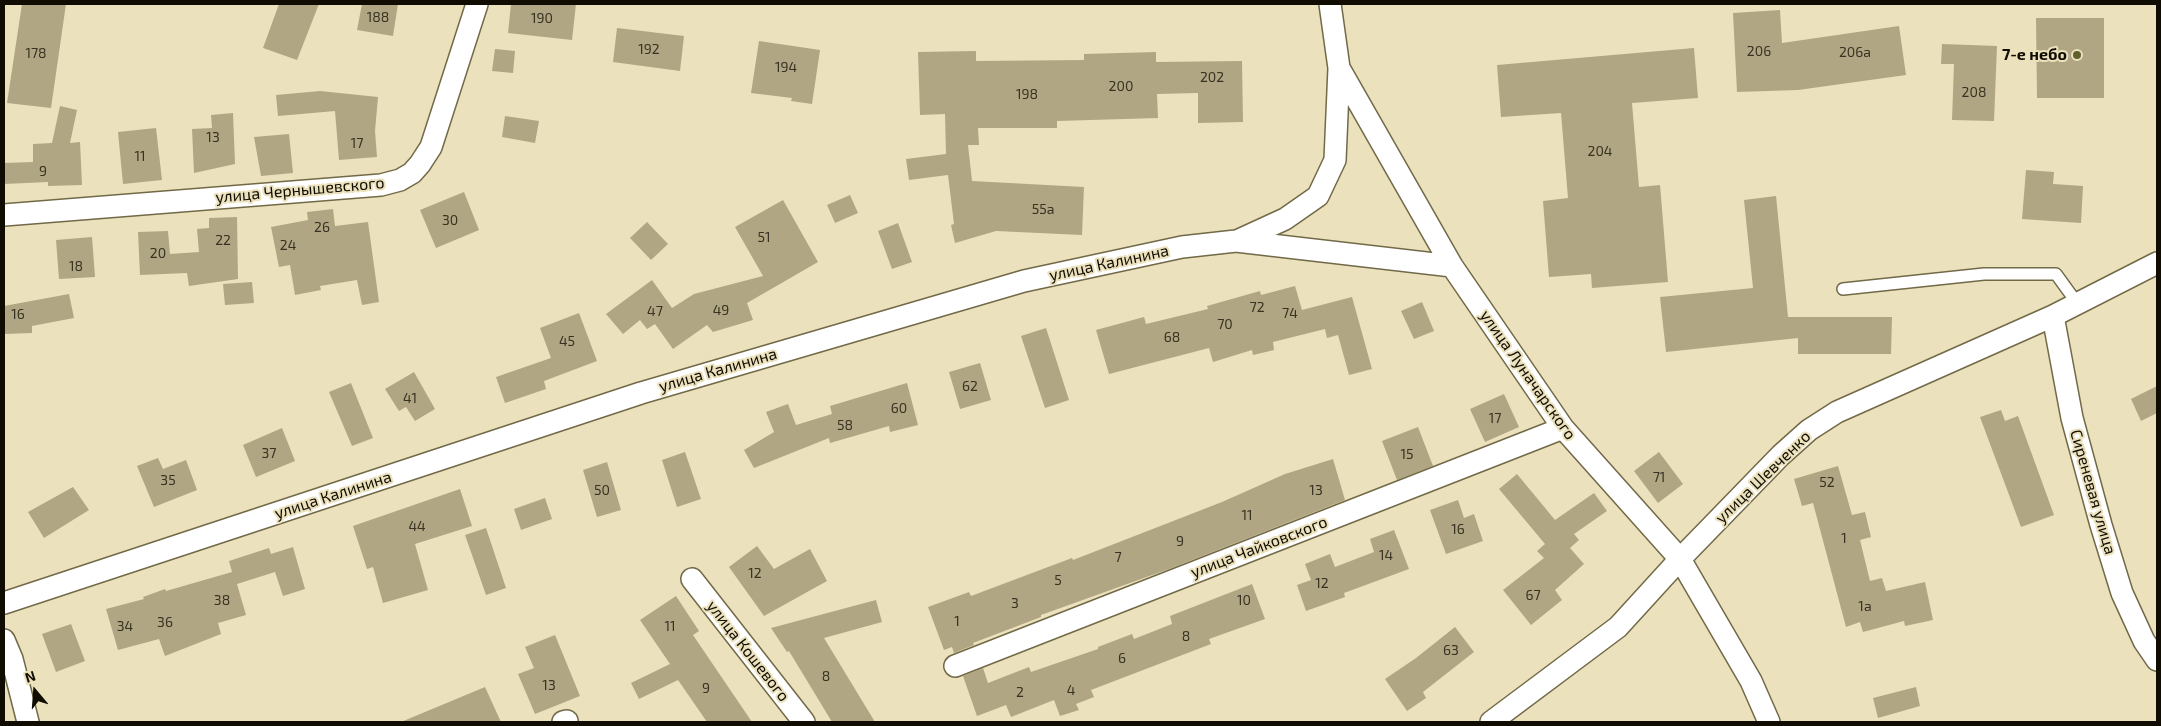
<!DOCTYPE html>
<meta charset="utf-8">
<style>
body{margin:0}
#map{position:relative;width:2161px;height:726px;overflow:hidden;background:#ebe1bc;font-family:"Exo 2",sans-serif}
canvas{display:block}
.frame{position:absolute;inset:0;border:5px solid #100c02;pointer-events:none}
.north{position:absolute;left:10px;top:666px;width:50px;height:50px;-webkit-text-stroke:4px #ebe1bc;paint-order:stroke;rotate:342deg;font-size:14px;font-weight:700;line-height:20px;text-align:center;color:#100c02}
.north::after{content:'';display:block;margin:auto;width:18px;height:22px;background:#100c02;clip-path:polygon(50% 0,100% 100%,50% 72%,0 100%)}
</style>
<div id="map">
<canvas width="2161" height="726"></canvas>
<div class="frame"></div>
<div class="north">N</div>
</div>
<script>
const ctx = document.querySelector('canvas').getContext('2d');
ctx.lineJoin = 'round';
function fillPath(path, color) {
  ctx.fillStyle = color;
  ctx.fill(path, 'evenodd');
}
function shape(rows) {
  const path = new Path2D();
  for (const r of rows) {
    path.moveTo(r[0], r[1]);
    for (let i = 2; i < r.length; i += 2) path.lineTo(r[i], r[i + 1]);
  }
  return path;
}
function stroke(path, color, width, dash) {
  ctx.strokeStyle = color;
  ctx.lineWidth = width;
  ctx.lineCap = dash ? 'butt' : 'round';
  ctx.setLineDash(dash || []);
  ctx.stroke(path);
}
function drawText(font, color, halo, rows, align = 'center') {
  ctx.font = font + ' "Exo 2",sans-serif';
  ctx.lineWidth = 4;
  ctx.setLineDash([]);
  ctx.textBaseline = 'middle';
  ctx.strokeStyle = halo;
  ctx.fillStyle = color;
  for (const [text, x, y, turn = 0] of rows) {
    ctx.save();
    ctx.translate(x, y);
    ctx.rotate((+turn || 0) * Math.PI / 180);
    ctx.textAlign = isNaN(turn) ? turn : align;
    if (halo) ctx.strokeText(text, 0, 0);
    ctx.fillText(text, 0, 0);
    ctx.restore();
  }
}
const building = shape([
 [22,4,66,4,51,108,7,103],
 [279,4,319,4,297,60,263,48],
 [362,4,398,4,393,36,357,30],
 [511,4,576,4,572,40,508,33],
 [1780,10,1782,43,1899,26,1906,75,1798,90,1737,92,1733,13],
 [2036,18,2104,18,2104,98,2037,98],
 [617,28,684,36,680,71,613,62],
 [759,41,820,50,812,104,791,101,792,98,751,93],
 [1942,44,1997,46,1994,121,1952,120,1954,64,1941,64],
 [1694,48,1698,98,1632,103,1639,187,1660,185,1668,282,1592,288,1591,274,1549,277,1543,201,1568,198,1561,113,1501,117,1497,65],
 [495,49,515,51,513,73,492,71],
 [976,51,976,61,1084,60,1084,54,1156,52,1156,62,1242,61,1243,122,1198,123,1198,93,1157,94,1158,118,1057,121,1057,128,978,128,979,145,968,145,972,181,1084,187,1082,235,996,231,955,243,951,225,954,224,948,175,909,180,906,159,946,154,945,114,920,115,918,52],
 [320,91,378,97,375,131,377,157,339,160,335,111,278,116,276,95],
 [60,106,77,110,70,143,80,142,82,185,48,186,48,182,4,184,4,163,33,162,33,144,52,143],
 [233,113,235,164,194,173,192,129,212,128,211,115],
 [505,116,539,121,535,143,502,137],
 [156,128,162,180,123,184,118,132],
 [289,134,293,173,261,176,254,137],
 [2026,170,2054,172,2053,184,2083,186,2081,223,2022,219],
 [464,192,479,230,436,248,420,210],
 [850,195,858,213,835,223,827,205],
 [1776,196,1788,317,1892,317,1891,354,1798,354,1798,338,1666,352,1660,297,1753,288,1744,200],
 [783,200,818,262,747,303,753,320,713,332,707,325,673,349,655,324,647,329,640,320,623,334,606,314,652,280,672,308,694,294,763,276,735,227],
 [333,209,335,226,368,222,379,302,362,305,357,280,320,286,321,290,295,295,290,265,279,267,271,227,308,220,307,212],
 [237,217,238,279,189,286,187,273,140,275,138,232,168,231,170,254,199,252,197,229,209,228,209,218],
 [647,222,668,244,651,260,630,238],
 [898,223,912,262,892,269,878,231],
 [92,237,95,277,59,279,56,240],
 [252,282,254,303,225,305,223,284],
 [1295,286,1302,310,1352,297,1372,369,1349,375,1338,335,1327,338,1325,329,1273,342,1274,350,1253,355,1252,350,1213,362,1209,348,1109,374,1096,330,1144,317,1146,324,1208,309,1207,306,1260,291,1261,295],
 [69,294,74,318,32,326,32,333,4,334,4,306],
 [1422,302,1434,331,1414,339,1401,311],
 [579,313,597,361,544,381,546,389,505,403,496,377,551,358,540,328],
 [1046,328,1069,400,1045,408,1021,336],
 [980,363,991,400,960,409,949,372],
 [414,372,435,409,415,421,406,407,399,411,385,389],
 [351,383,373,438,352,446,329,392],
 [907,383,918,425,890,432,889,426,830,443,829,438,754,468,744,450,774,432,766,412,788,404,796,425,832,414,830,406],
 [2157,386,2157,413,2141,421,2131,399],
 [1504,394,1519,427,1485,442,1470,409],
 [2001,410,2005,421,2018,416,2054,515,2021,527,1980,417],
 [1418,427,1433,466,1397,480,1382,441],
 [282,428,295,461,256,477,243,445],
 [685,452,701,499,677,507,662,460],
 [1659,452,1683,484,1658,503,1634,471],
 [158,458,163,469,186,460,197,490,154,507,137,466],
 [1333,459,1345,500,1169,569,1041,615,1041,617,973,643,974,645,954,653,952,647,944,650,928,607,969,592,971,596,1072,558,1073,560,1222,502,1285,474],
 [607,462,621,510,597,517,583,470],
 [1838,466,1852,515,1865,512,1871,537,1860,540,1870,581,1882,578,1886,591,1925,582,1933,620,1905,626,1904,621,1863,632,1860,622,1846,627,1813,503,1802,506,1794,479],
 [1517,474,1555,520,1594,493,1607,511,1574,534,1579,540,1570,548,1584,564,1555,590,1562,600,1531,625,1503,590,1544,558,1537,551,1545,544,1499,489],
 [73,487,89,510,44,538,28,512],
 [460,489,472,526,415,544,428,590,383,603,373,567,367,569,353,526],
 [545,498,552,519,521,530,514,509],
 [1458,500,1464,518,1474,514,1483,541,1446,554,1430,510],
 [486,528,506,588,486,595,465,535],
 [1394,530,1409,569,1344,593,1345,597,1306,611,1297,585,1311,580,1305,564,1330,554,1335,567,1374,552,1370,539],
 [757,546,774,569,810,549,827,581,764,616,729,567],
 [293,547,305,589,283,596,275,572,237,584,246,615,218,623,221,634,165,656,159,639,118,650,106,609,144,599,143,597,165,589,166,591,232,572,229,561,269,548,271,554],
 [1252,584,1265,619,1209,639,1211,644,1091,690,1094,697,1076,704,1079,710,1060,716,1054,700,1011,717,1006,705,977,716,963,676,983,668,988,683,1029,667,1031,672,1098,649,1098,647,1132,634,1134,639,1172,624,1170,616],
 [676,596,699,631,693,635,752,722,707,722,678,680,639,699,631,683,670,664,640,620],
 [876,600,882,622,824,638,875,722,832,722,789,651,787,652,771,628],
 [71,624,85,661,56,672,42,634],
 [1455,627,1474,652,1423,692,1426,698,1407,711,1385,679,1416,658],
 [555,635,580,696,535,714,518,674,534,668,525,647],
 [485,687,501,722,401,722],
 [1916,687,1920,706,1878,718,1873,698]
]);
const lane = shape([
 [1843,289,1984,274,2056,274,2077,303]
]);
const street = shape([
 [1330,4,1339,68,1452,266,1563,428,1680,559,1751,681,1769,722],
 [4,215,381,185,400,180,412,173,420,164,431,147,477,4],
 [1237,241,1285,219,1318,196,1335,160,1339,68],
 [2053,316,2072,418,2101,525,2122,593,2144,641,2157,660],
 [692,579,804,722],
 [4,603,641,393,1024,281,1182,247,1236,241,1452,266],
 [4,640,12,659,28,722],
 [955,666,1563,428],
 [563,722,567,721],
 [1491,722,1618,627,1680,559,1781,455,1809,430,1837,412,2053,316,2157,263]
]);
const markers = [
 [2077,55,5,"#5e612e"]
];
const numberNames = [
 ["188",378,17],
 ["190",542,18],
 ["192",649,49],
 ["206",1759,51],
 ["206а",1855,52],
 ["178",36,53],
 ["194",786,67],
 ["202",1212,77],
 ["200",1121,86],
 ["208",1974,92],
 ["198",1027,94],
 ["13",213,137],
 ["17",357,143],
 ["204",1600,151],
 ["11",140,156],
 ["9",43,171],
 ["55а",1043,209],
 ["30",450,220],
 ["26",322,227],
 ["51",764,237],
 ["22",223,240],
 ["24",288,245],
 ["20",158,253],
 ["18",76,266],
 ["72",1257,307],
 ["49",721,310],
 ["47",655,311],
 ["74",1290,313],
 ["16",18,314],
 ["70",1225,324],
 ["68",1172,337],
 ["45",567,341],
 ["62",970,386],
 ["41",410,398],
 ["60",899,408],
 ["17",1495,418],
 ["58",845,425],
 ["37",269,453],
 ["15",1407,454],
 ["71",1659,477],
 ["35",168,480],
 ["52",1827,482],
 ["50",602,490],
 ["13",1316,490],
 ["11",1247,515],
 ["44",417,526],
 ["16",1458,529],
 ["1",1844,538],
 ["9",1180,541],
 ["14",1386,555],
 ["7",1118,557],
 ["12",755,573],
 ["5",1058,580],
 ["12",1322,583],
 ["67",1533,595],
 ["38",222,600],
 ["10",1244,600],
 ["3",1015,603],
 ["1а",1865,606],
 ["1",957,621],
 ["36",165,622],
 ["34",125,626],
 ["11",670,626],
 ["8",1186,636],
 ["63",1451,650],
 ["6",1122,658],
 ["8",826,676],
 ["13",549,685],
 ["9",706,688],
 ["4",1071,690],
 ["2",1020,692]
];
const poiNames = [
 ["7-е небо",2067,55]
];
const streetNames = [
 ["улица Чернышевского",300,190,-5],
 ["улица Калинина",1109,263,-12],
 ["улица Калинина",718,370,-16],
 ["улица Луначарского",1528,375,55],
 ["улица Шевченко",1763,477,-44],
 ["Сиреневая улица",2093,492,74],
 ["улица Калинина",333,495,-18],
 ["улица Чайковского",1259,547,-21],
 ["улица Кошевого",748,651,52]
];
fillPath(building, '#b0a683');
stroke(lane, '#726948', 14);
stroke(street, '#726948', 24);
stroke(lane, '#fff', 11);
stroke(street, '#fff', 21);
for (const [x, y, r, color] of markers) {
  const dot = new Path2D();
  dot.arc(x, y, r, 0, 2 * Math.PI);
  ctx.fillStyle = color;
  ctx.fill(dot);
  stroke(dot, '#ebe1bc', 2);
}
drawText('14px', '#383222', null, numberNames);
drawText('bold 16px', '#100c02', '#ebe1bc', poiNames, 'right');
drawText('16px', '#100c02', '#ebe1bc', streetNames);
</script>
